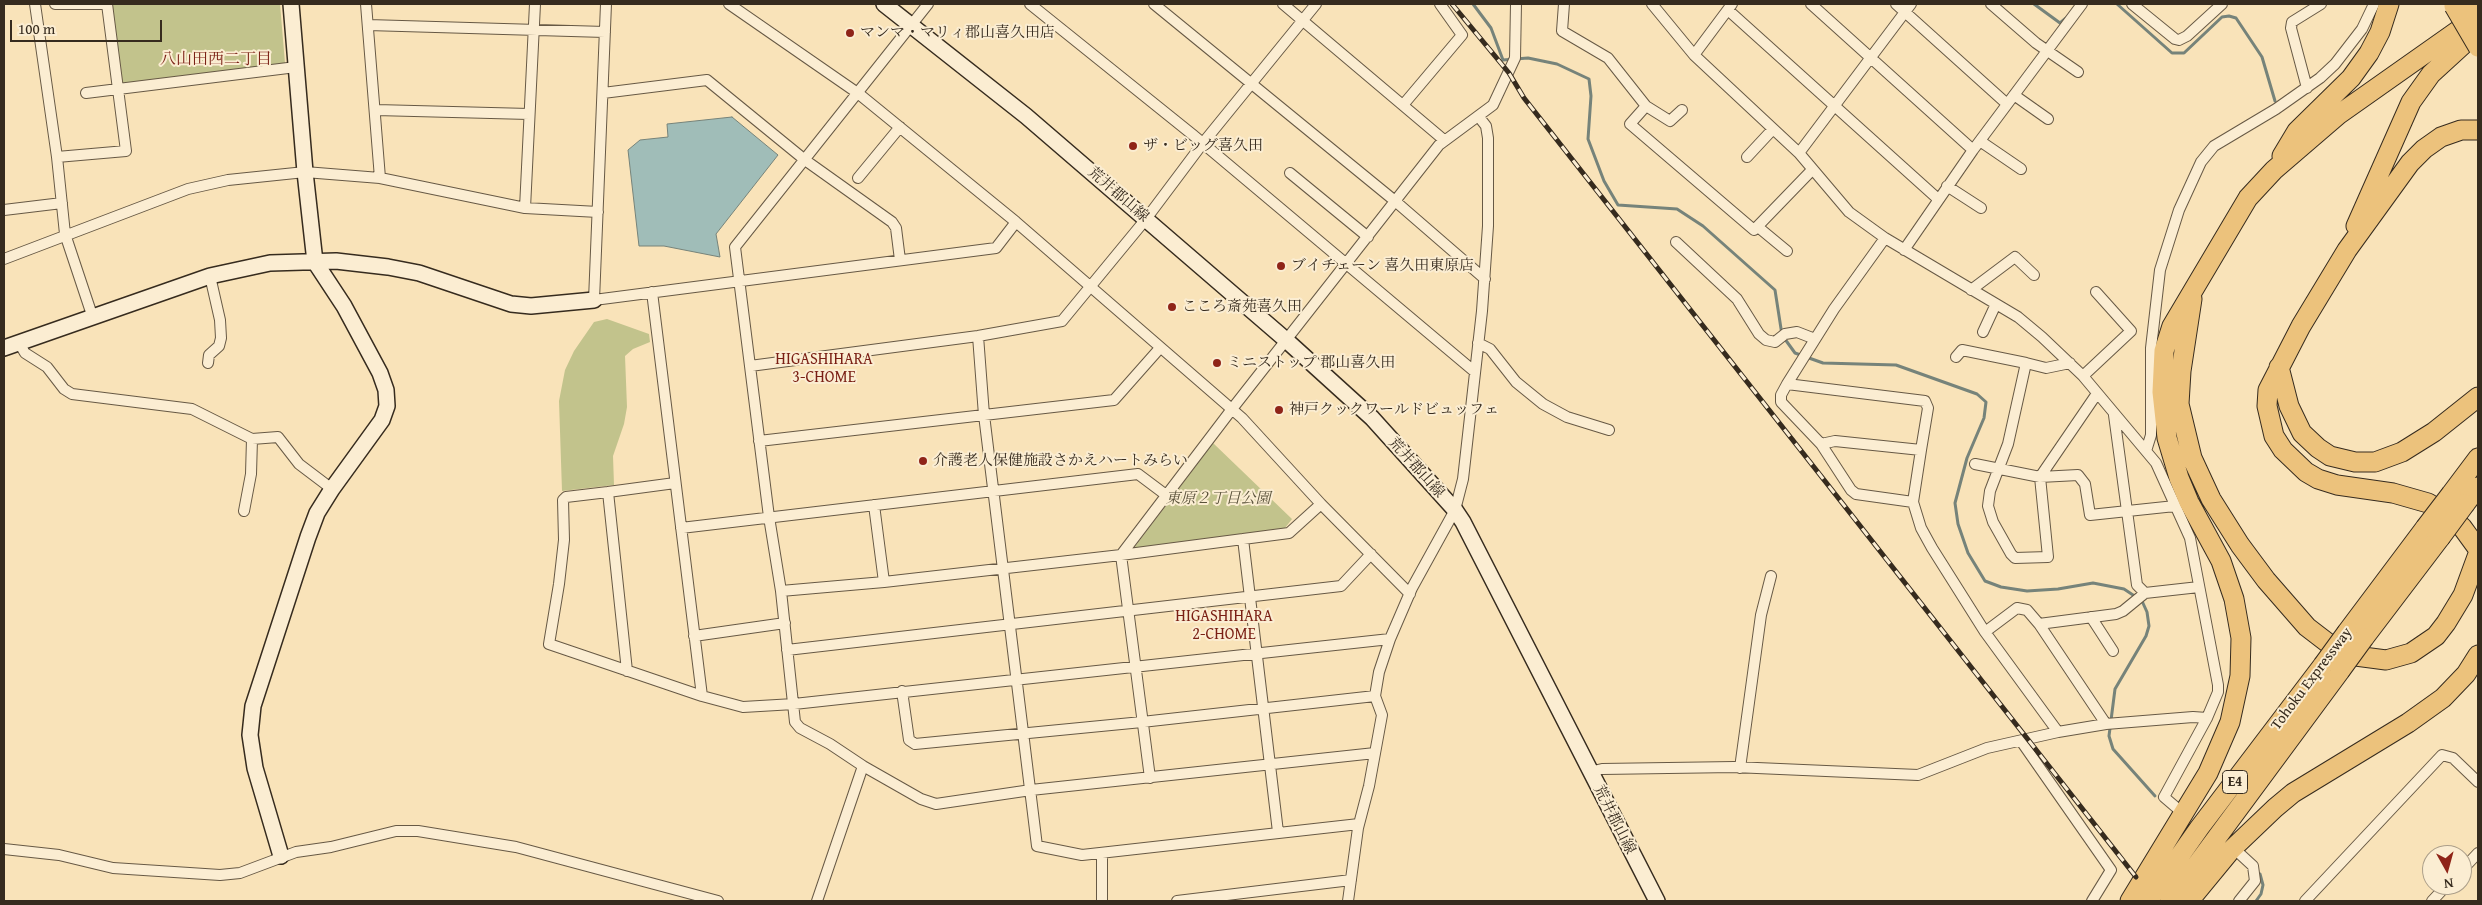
<!DOCTYPE html>
<meta charset="utf-8">
<style>
body{margin:0}
#map{position:relative;width:2482px;height:905px;overflow:hidden;background:#f9e3b9;font-family:"Gentium Book Plus",serif}
canvas{display:block}
.frame{position:absolute;inset:0;border:5px solid #362b1e;pointer-events:none}
.north{position:absolute;left:2422px;top:845px;width:50px;height:50px;box-sizing:border-box;background:#fbedd2;border:1px solid #ac9f8a;border-radius:50%;rotate:173deg;font-size:14px;font-weight:700;line-height:20px;text-align:center;color:#362b1e}
.north::after{content:'';display:block;margin:auto;width:18px;height:22px;background:#8f2418;clip-path:polygon(50% 0,100% 100%,50% 72%,0 100%)}
.scale{position:absolute;left:10px;top:20px;width:152px;height:22px;box-sizing:border-box;border:2px solid #362b1e;border-top:0;padding-left:6px;font-size:15px;line-height:18px;white-space:nowrap;color:#362b1e;-webkit-text-stroke:4px #fbedd2;paint-order:stroke}
</style>
<div id="map">
<canvas width="2482" height="905"></canvas>
<div class="frame"></div>
<div class="north">N</div>
<div class="scale">100 m</div>
</div>
<script>
const ctx = document.querySelector('canvas').getContext('2d');
ctx.lineJoin = 'round';
function fillPath(path, color) {
  ctx.fillStyle = color;
  ctx.fill(path, 'evenodd');
}
function shape(rows) {
  const path = new Path2D();
  for (const r of rows) {
    path.moveTo(r[0], r[1]);
    for (let i = 2; i < r.length; i += 2) path.lineTo(r[i], r[i + 1]);
  }
  return path;
}
function stroke(path, color, width, dash) {
  ctx.strokeStyle = color;
  ctx.lineWidth = width;
  ctx.lineCap = dash ? 'butt' : 'round';
  ctx.setLineDash(dash || []);
  ctx.stroke(path);
}
function drawText(font, color, halo, rows, align = 'center') {
  ctx.font = font + ' "Gentium Book Plus","Noto Serif JP",serif';
  ctx.lineWidth = 4;
  ctx.setLineDash([]);
  ctx.textBaseline = 'middle';
  ctx.strokeStyle = halo;
  ctx.fillStyle = color;
  for (const [text, x, y, turn = 0] of rows) {
    ctx.save();
    ctx.translate(x, y);
    ctx.rotate((+turn || 0) * Math.PI / 180);
    ctx.textAlign = isNaN(turn) ? turn : align;
    if (halo) ctx.strokeText(text, 0, 0);
    ctx.fillText(text, 0, 0);
    ctx.restore();
  }
}
const green = shape([
 [112,4,280,4,285,63,122,85],
 [607,319,649,334,650,342,633,349,625,356,627,407,624,424,613,456,614,485,562,491,559,401,565,370,574,351,594,322],
 [1213,443,1292,519,1285,528,1134,548]
]);
const water = shape([
 [732,117,778,155,716,234,720,257,664,246,639,246,628,150,640,140,668,137,667,124,732,117]
]);
const stream = shape([
 [1473,4,1491,28,1503,60,1528,58,1557,64,1589,79,1591,96,1588,139,1604,181,1618,205,1677,209,1703,226,1775,290,1782,335,1795,353,1823,363,1896,365,1977,394,1986,402,1984,418,1967,458,1955,503,1958,524,1968,553,1985,581,2001,587,2027,591,2058,589,2093,583,2124,589,2142,601,2147,612,2149,626,2146,636,2115,689,2109,736,2113,749,2155,796],
 [2034,4,2060,23,2066,18],
 [2117,4,2172,53,2184,53,2222,17,2229,16,2236,18,2262,57,2275,101],
 [2256,901,2261,894,2263,885,2260,874]
]);
const street = shape([
 [35,4,57,157,65,234,93,318],
 [55,4,107,4],
 [366,4,380,178],
 [606,4,594,300,996,248,1016,222],
 [729,4,859,94,1016,222,1242,418,1321,504,1410,594],
 [928,4,735,247,769,517,781,591,795,722,800,728,830,744,863,766,921,799,936,804,1031,790,1375,753],
 [1030,4,1193,135,1475,372],
 [1154,4,1395,201,1485,279],
 [1283,4,1444,140],
 [1564,4,1562,31,1608,58,1646,106,1630,124,1754,230,1812,170],
 [1652,4,1694,55,1799,153,1849,212,1885,238,2018,317,2042,337,2083,376,2156,463,2190,538,2218,685,2218,692,2207,718,2164,797,2178,809],
 [1811,4,1973,150],
 [1896,4,2007,104],
 [1991,4,2036,43,2078,72],
 [2132,4,2175,39,2179,40,2187,36,2222,4],
 [1728,10,1938,199],
 [368,25,605,32],
 [1694,55,1732,4],
 [2307,88,2291,28,2292,22,2321,4],
 [86,93,296,67],
 [603,93,707,80,805,160,892,222,896,228,900,260],
 [2014,95,2048,119],
 [1403,105,1462,35,1440,4],
 [1646,106,1670,121,1682,110],
 [376,110,529,114],
 [1980,141,2021,169],
 [1799,153,1911,4],
 [57,157,126,151,107,4],
 [1747,157,1773,129],
 [1290,173,1368,237],
 [858,178,900,127],
 [1947,186,1981,208],
 [525,208,535,4],
 [4,210,62,203],
 [1758,227,1787,251],
 [1885,238,1834,309,1787,384,1781,395,1781,402,1821,444,1851,490,1856,494,1913,502,1921,528,1932,548,1985,632,2058,732],
 [1676,242,1737,299,1759,334,1766,340,1775,342,1785,334,1797,332,1815,339],
 [1904,250,1973,150,2082,4],
 [4,259,188,189,228,180,305,172,380,178,525,208,598,212],
 [1971,290,2015,257,2034,275],
 [652,292,702,696],
 [1983,332,1995,306],
 [978,336,984,415,1037,846,1082,855,1359,824],
 [19,343,25,353,47,367,64,389,72,394,192,409,252,439,278,437,299,464,332,489],
 [1478,343,1490,349,1516,382,1543,404,1567,417,1609,430],
 [1956,357,1962,350,2026,363],
 [208,363,209,355,219,346,221,338,220,320,210,276],
 [2070,363,2046,368,2026,363,2008,444,1990,491,1988,506,1993,522,2011,554,2015,558,2048,557,2040,477,2096,395],
 [750,366,978,336,1062,321,1146,219,1203,143,1316,4],
 [2083,376,2131,331,2096,292],
 [1787,384,1925,401,1928,408,1921,450],
 [2114,415,2137,585,2145,593],
 [759,441,1114,400,1160,348],
 [1821,444,1835,441,1921,450,1913,502],
 [2146,451,2151,435,2151,348,2160,270,2179,210,2201,162,2214,146,2276,109,2320,78,2335,64,2362,29,2374,4],
 [1975,464,2040,477,2078,475,2085,484,2090,515,2175,506],
 [608,492,566,497,563,500,564,540,559,584,549,644,702,696,743,707,794,704,1390,639],
 [874,505,884,582],
 [244,511,251,474,252,439],
 [681,528,1138,474,1166,495],
 [1243,539,1278,832],
 [781,591,884,582,1121,555,1289,533,1321,504],
 [2091,617,2113,651],
 [2039,624,2116,614,2123,611,2145,593,2199,587],
 [1985,632,2017,608,2027,610,2039,624,2106,724],
 [694,636,785,623],
 [787,650,1341,586,1371,554],
 [627,671,608,492,675,483],
 [902,691,909,740,915,744,1142,722,1375,696],
 [2021,741,2111,870,2092,901],
 [1740,768,1761,615,1771,576],
 [1589,772,1602,769,1734,767,1918,775,1987,748,2058,732,2106,724,2193,717,2207,718],
 [1150,778,1121,555,1232,409,1439,145,1493,105,1515,58,1516,4],
 [4,849,59,855,113,868,220,875,240,873,296,852,331,847,396,831,418,831,516,847,718,901],
 [1102,853,1102,901],
 [2462,870,2478,853],
 [817,901,863,766],
 [1177,901,1351,880],
 [1348,901,1358,828,1369,786,1382,715,1375,696,1379,672,1390,639,1412,588,1455,510,1463,479,1482,311,1488,226,1488,138,1486,126,1479,117],
 [2239,901,2255,881,2253,866,2240,854],
 [2305,901,2442,755,2453,758,2478,782],
 [2432,901,2447,885]
]);
const secondary = shape([
 [884,4,1026,116,1286,340,1372,418,1455,510,1463,522,1657,901],
 [4,348,210,276,270,263,336,261,388,267,419,273,511,304,531,306,594,300],
 [281,856,255,768,250,735,253,706,308,537,317,513,332,489,382,420,387,406,386,390,380,373,344,306,315,262,305,172,291,4]
]);
const highway = shape([
 [2478,130,2461,130,2441,137,2424,149,2410,163,2347,250,2301,326,2268,390,2267,406,2274,436,2283,450,2306,472,2318,479,2337,485,2393,493,2428,503,2445,513,2462,527,2478,549],
 [2282,156,2297,131,2351,78,2369,53,2380,32,2389,4],
 [2356,226,2411,102,2431,74,2478,31],
 [2192,299,2181,371,2179,404,2192,458,2211,499,2240,545,2266,580,2307,627,2337,650,2348,655,2386,660,2411,653,2436,636,2446,623,2463,595,2478,554],
 [2279,367,2289,406,2302,433,2318,448,2330,456,2355,462,2375,462,2402,452,2434,432,2478,397],
 [2451,494,2478,458],
 [2465,504,2478,487],
 [2347,632,2425,528],
 [2364,638,2440,538],
 [2130,901,2208,773,2230,722,2240,676,2241,638,2234,599,2221,561,2189,502,2179,478,2167,438,2162,392,2164,351,2172,326,2248,198,2274,170,2338,115,2477,17],
 [2148,901,2200,827,2323,665],
 [2170,901,2340,671],
 [2189,901,2231,850,2275,808,2293,793,2408,723,2443,698,2466,674,2478,655]
]);
const rail = shape([
 [1452,4,1509,73,1524,98,2136,877]
]);
const highwayBridge = shape([
 [2469,4,2478,20],
 [2454,6,2478,47],
 [2425,528,2451,494],
 [2440,538,2465,504],
 [2323,665,2347,632],
 [2340,671,2364,638]
]);
const markers = [
 [850,33,5,"#8f2418"],
 [1133,146,5,"#8f2418"],
 [1281,266,5,"#8f2418"],
 [1172,307,5,"#8f2418"],
 [1217,363,5,"#8f2418"],
 [1279,410,5,"#8f2418"],
 [923,461,5,"#8f2418"]
];
const shields = [
 [2235,782,25]
];
const shieldNames = [
 ["E4",2235,782]
];
const poiNames = [
 ["マンマ・マリィ郡山喜久田店",860,33],
 ["ザ・ビッグ喜久田",1143,146],
 ["ブイチェーン 喜久田東原店",1291,266],
 ["こころ斎苑喜久田",1182,307],
 ["ミニストップ 郡山喜久田",1227,363],
 ["神戸クックワールドビュッフェ",1289,410],
 ["介護老人保健施設さかえハートみらい",933,461]
];
const streetNames = [
 ["荒井郡山線",1118,195,41],
 ["荒井郡山線",1416,468,48],
 ["Tohoku Expressway",2312,679,-53],
 ["荒井郡山線",1614,820,63]
];
const parkNames = [
 ["東原２丁目公園",1218,499]
];
const neighbourhoodNames = [
 ["八山田西二丁目",216,60],
 ["HIGASHIHARA",824,360],
 ["3-CHOME",824,378],
 ["HIGASHIHARA",1224,617],
 ["2-CHOME",1224,635]
];
fillPath(green, '#c2c38c');
fillPath(water, '#a0bdb8');
stroke(water, '#76837a', 1);
stroke(stream, '#76837a', 3);
stroke(street, '#675945', 12);
stroke(secondary, '#362b1e', 18);
stroke(highway, '#362b1e', 21);
stroke(street, '#fbedd2', 10);
stroke(secondary, '#fbedd2', 15);
stroke(highway, '#ecc27c', 19);
stroke(rail, '#362b1e', 5);
stroke(rail, '#fbedd2', 3, [9]);
stroke(highwayBridge, '#362b1e', 21, []);
stroke(highwayBridge, '#ecc27c', 19);
for (const [x, y, r, color] of markers) {
  const dot = new Path2D();
  dot.arc(x, y, r, 0, 2 * Math.PI);
  ctx.fillStyle = color;
  ctx.fill(dot);
  stroke(dot, '#fbedd2', 2);
}
for (const [x, y, w] of shields) {
  const box = new Path2D();
  box.roundRect(x - w / 2, y - 11.5, w, 23, 4);
  ctx.fillStyle = '#fbedd2';
  ctx.fill(box);
  stroke(box, '#362b1e', 1);
}
drawText('bold 14px', '#362b1e', null, shieldNames);
drawText('15px', '#362b1e', '#fbedd2', poiNames, 'left');
drawText('15px', '#362b1e', '#fbedd2', streetNames);
drawText('italic 15px', '#59513a', '#fbedd2', parkNames);
drawText('16px', '#7a1f14', '#fbedd2', neighbourhoodNames);
</script>
